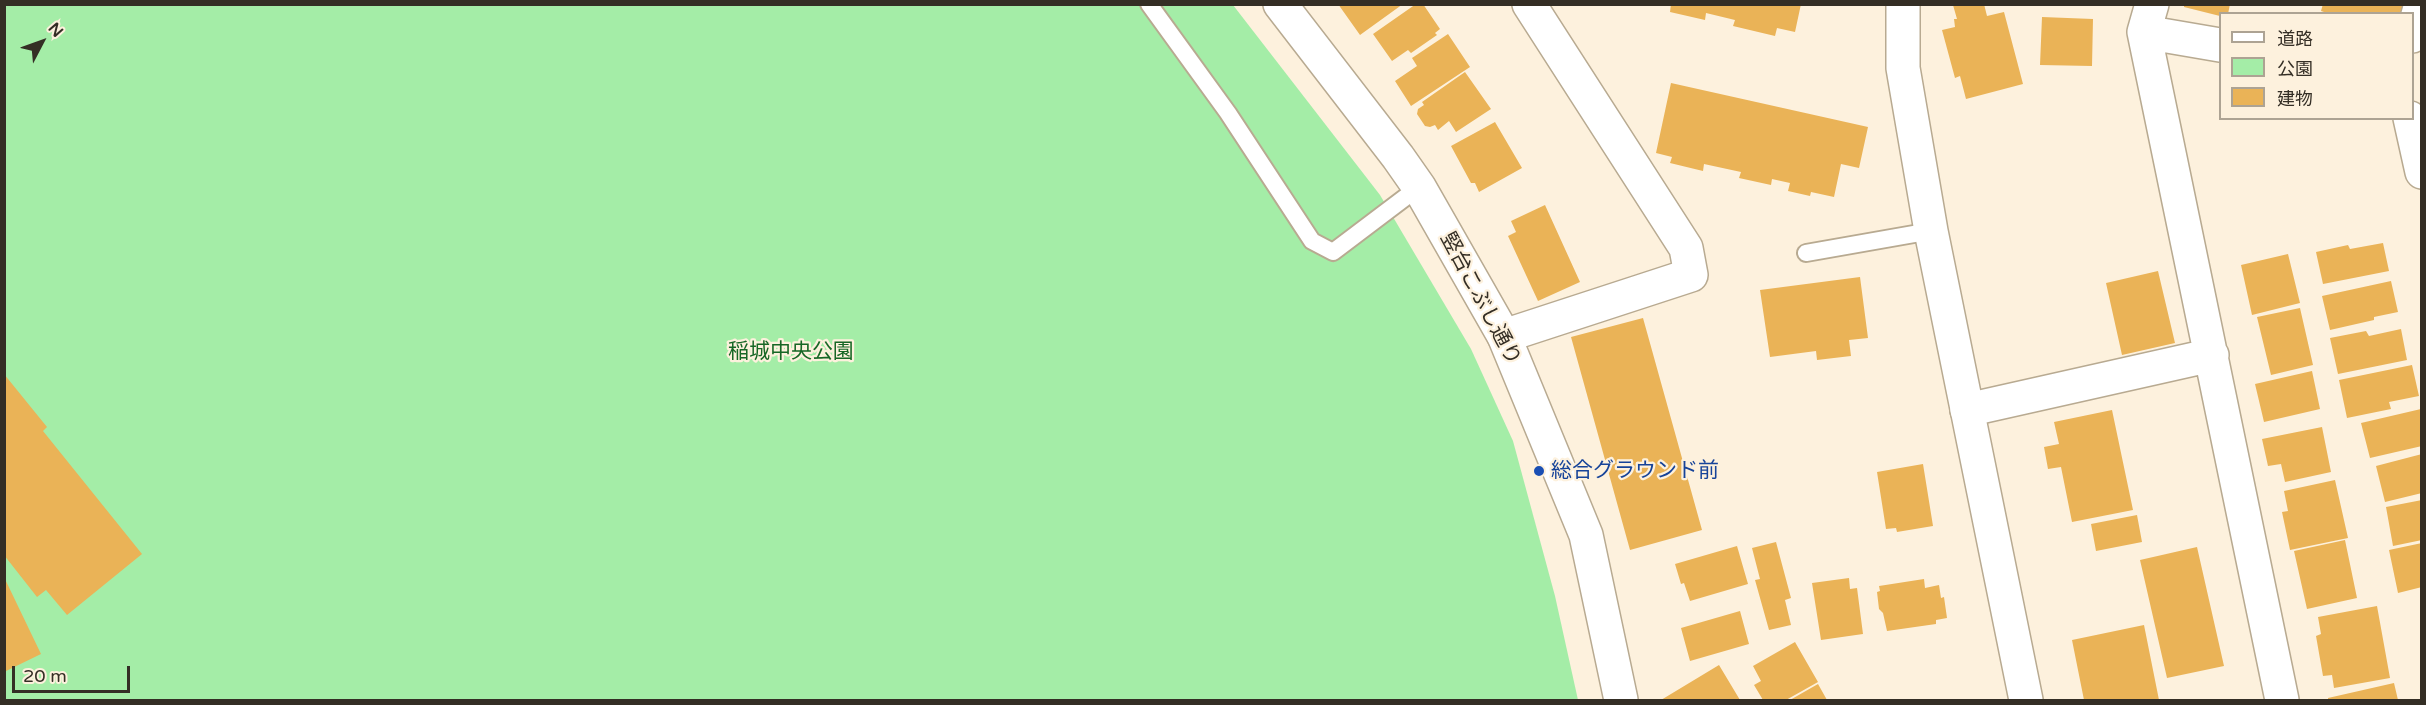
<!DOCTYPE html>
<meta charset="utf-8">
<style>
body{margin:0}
#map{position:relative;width:2426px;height:705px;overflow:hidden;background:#fdf1dd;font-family:"Varela Round","Noto Sans JP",sans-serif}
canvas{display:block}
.frame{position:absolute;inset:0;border:6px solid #342e25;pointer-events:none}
.legend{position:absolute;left:2219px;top:12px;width:195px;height:108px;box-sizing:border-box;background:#fdf1dd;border:2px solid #ada393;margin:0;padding:8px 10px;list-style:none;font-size:18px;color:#342e25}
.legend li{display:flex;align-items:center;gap:12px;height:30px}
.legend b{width:30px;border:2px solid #ada393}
.north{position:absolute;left:12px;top:12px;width:60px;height:60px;-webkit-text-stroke:4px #fdf1dd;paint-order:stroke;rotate:49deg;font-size:16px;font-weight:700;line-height:24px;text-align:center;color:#342e25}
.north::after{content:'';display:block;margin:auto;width:21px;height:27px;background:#342e25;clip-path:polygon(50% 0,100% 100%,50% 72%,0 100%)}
.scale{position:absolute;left:12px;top:666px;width:118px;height:27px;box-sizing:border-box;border:3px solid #342e25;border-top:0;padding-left:8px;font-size:18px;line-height:21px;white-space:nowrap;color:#342e25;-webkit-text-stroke:4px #fdf1dd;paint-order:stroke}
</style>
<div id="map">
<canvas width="2426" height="705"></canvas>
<div class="frame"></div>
<ul class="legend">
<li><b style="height:8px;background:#fff"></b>道路</li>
<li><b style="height:16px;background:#a4eda7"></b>公園</li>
<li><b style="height:16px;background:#eab357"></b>建物</li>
</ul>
<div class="north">N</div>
<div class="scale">20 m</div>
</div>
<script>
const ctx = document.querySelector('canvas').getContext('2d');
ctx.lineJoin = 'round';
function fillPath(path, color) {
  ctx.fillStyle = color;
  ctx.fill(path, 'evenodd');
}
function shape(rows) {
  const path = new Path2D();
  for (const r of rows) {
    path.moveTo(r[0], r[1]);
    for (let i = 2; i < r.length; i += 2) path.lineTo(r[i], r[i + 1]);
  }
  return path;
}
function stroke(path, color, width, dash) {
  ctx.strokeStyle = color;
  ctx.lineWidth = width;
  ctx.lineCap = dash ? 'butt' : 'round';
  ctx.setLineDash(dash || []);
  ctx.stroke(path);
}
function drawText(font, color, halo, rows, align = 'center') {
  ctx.font = font + ' "Varela Round","Noto Sans JP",sans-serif';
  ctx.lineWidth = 4.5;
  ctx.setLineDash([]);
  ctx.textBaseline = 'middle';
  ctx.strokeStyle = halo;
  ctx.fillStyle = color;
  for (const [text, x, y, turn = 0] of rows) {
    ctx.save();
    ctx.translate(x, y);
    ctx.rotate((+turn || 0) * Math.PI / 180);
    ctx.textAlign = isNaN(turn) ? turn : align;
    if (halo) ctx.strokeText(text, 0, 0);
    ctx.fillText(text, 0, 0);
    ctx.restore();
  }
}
const green = shape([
 [4,5,1233,5,1380,195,1471,349,1513,441,1555,596,1578,700,5,700]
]);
const building = shape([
 [1338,4,1403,4,1360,35],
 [1416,4,1423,4,1440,29,1435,33,1437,35,1411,53,1408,50,1392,61,1373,34],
 [1671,4,1801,4,1795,32,1777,28,1775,36,1733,26,1735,20,1706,13,1705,20,1670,12],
 [1984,4,1987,16,2004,12,2023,84,1966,99,1960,76,1955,78,1942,30,1955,27,1954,19,1957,19,1953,5],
 [2184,4,2230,4,2228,14,2220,14,2220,16,2184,7],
 [2323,4,2404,4,2401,14,2330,14,2321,11],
 [2042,17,2093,19,2092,66,2040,65],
 [1448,34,1470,67,1411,106,1395,81,1417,66,1412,58],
 [1465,72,1491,109,1456,132,1449,121,1438,130,1435,125,1430,127,1425,126,1417,114,1418,109,1424,105,1422,102],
 [1671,83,1868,127,1859,168,1841,164,1834,197,1811,192,1810,196,1788,191,1790,183,1772,179,1771,185,1739,178,1741,172,1704,164,1703,171,1670,163,1672,157,1656,153],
 [1495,122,1522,168,1479,192,1475,183,1471,183,1451,146],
 [1545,205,1580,282,1538,301,1508,236,1516,232,1511,221],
 [2383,243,2389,271,2323,284,2316,252,2348,245,2350,249],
 [2288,254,2300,303,2252,315,2241,265],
 [2158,271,2175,343,2122,355,2106,283],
 [1860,277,1868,338,1849,340,1851,356,1817,360,1816,351,1770,357,1760,290],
 [2391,281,2398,312,2374,317,2374,320,2330,330,2322,296],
 [2300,308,2313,365,2271,375,2257,317],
 [1643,318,1702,530,1630,550,1571,337],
 [2401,329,2407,360,2338,374,2330,338,2366,331,2369,336],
 [2412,365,2419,396,2389,402,2391,409,2347,418,2339,380],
 [2312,371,2320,409,2264,422,2255,384],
 [4,374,47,427,43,431,142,554,67,615,46,590,37,597,4,555],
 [2421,409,2422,446,2370,458,2361,423],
 [2112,410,2133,510,2072,522,2061,467,2048,469,2044,447,2059,444,2054,422],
 [2322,427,2331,472,2285,482,2281,464,2268,466,2262,439],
 [2422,454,2422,493,2385,502,2376,466],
 [1923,464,1933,526,1897,532,1896,528,1886,529,1877,472],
 [2335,480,2348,538,2290,550,2282,512,2288,511,2284,491],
 [2422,500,2422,540,2393,546,2386,507],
 [2137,515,2142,542,2096,551,2091,524],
 [2345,540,2357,598,2307,609,2294,551],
 [1776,542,1791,598,1785,600,1791,625,1769,630,1755,580,1760,579,1752,548],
 [2422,543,2422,587,2398,593,2389,550],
 [1737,546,1748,584,1690,601,1684,583,1681,584,1675,564],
 [2197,547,2224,666,2167,678,2140,560],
 [4,577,41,654,4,672],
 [1849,578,1850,589,1857,588,1863,634,1821,640,1812,583],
 [1924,579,1925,588,1939,585,1941,598,1944,597,1947,618,1936,620,1936,624,1887,631,1883,613,1879,609,1877,592,1880,591,1879,586],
 [2377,606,2390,678,2334,688,2332,675,2323,676,2316,636,2321,634,2318,617],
 [1740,611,1749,644,1690,661,1681,628],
 [2144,625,2159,700,2084,700,2072,640],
 [1795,642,1818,682,1786,700,1763,700,1754,685,1761,681,1753,666],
 [1719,665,1740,700,1661,700],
 [2394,683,2398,700,2328,700,2328,698],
 [1818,684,1827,700,1790,700]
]);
const lane = shape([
 [1149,4,1228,113,1312,241,1333,252,1419,187],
 [1806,253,1931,231]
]);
const street = shape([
 [2152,4,2144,32,2282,700],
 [2144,32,2220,45],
 [2412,36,2421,4],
 [2410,118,2422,172],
 [1504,336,1691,275,1686,248,1529,4],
 [1967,410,2212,355]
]);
const secondary = shape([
 [1280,4,1398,157,1419,187,1504,336,1586,535,1621,700],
 [1903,4,1903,68,1931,231,2026,700]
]);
const markers = [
 [1539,471,6,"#1a4fb4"]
];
const streetNames = [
 ["竪台こぶし通り",1480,299,62]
];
const parkNames = [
 ["稲城中央公園",791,352]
];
const transitNames = [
 ["総合グラウンド前",1551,471]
];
fillPath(green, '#a4eda7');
fillPath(building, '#eab357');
stroke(lane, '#b8aa91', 20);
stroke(street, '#b8aa91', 36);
stroke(secondary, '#b8aa91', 36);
stroke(lane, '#fff', 16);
stroke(street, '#fff', 33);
stroke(secondary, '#fff', 33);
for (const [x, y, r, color] of markers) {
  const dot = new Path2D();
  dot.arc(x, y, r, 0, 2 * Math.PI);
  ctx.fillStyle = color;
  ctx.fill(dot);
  stroke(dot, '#fdf1dd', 2);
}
drawText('21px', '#342e25', '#fdf1dd', streetNames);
drawText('21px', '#176725', '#fdf1dd', parkNames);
drawText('21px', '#164399', '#fdf1dd', transitNames, 'left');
</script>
